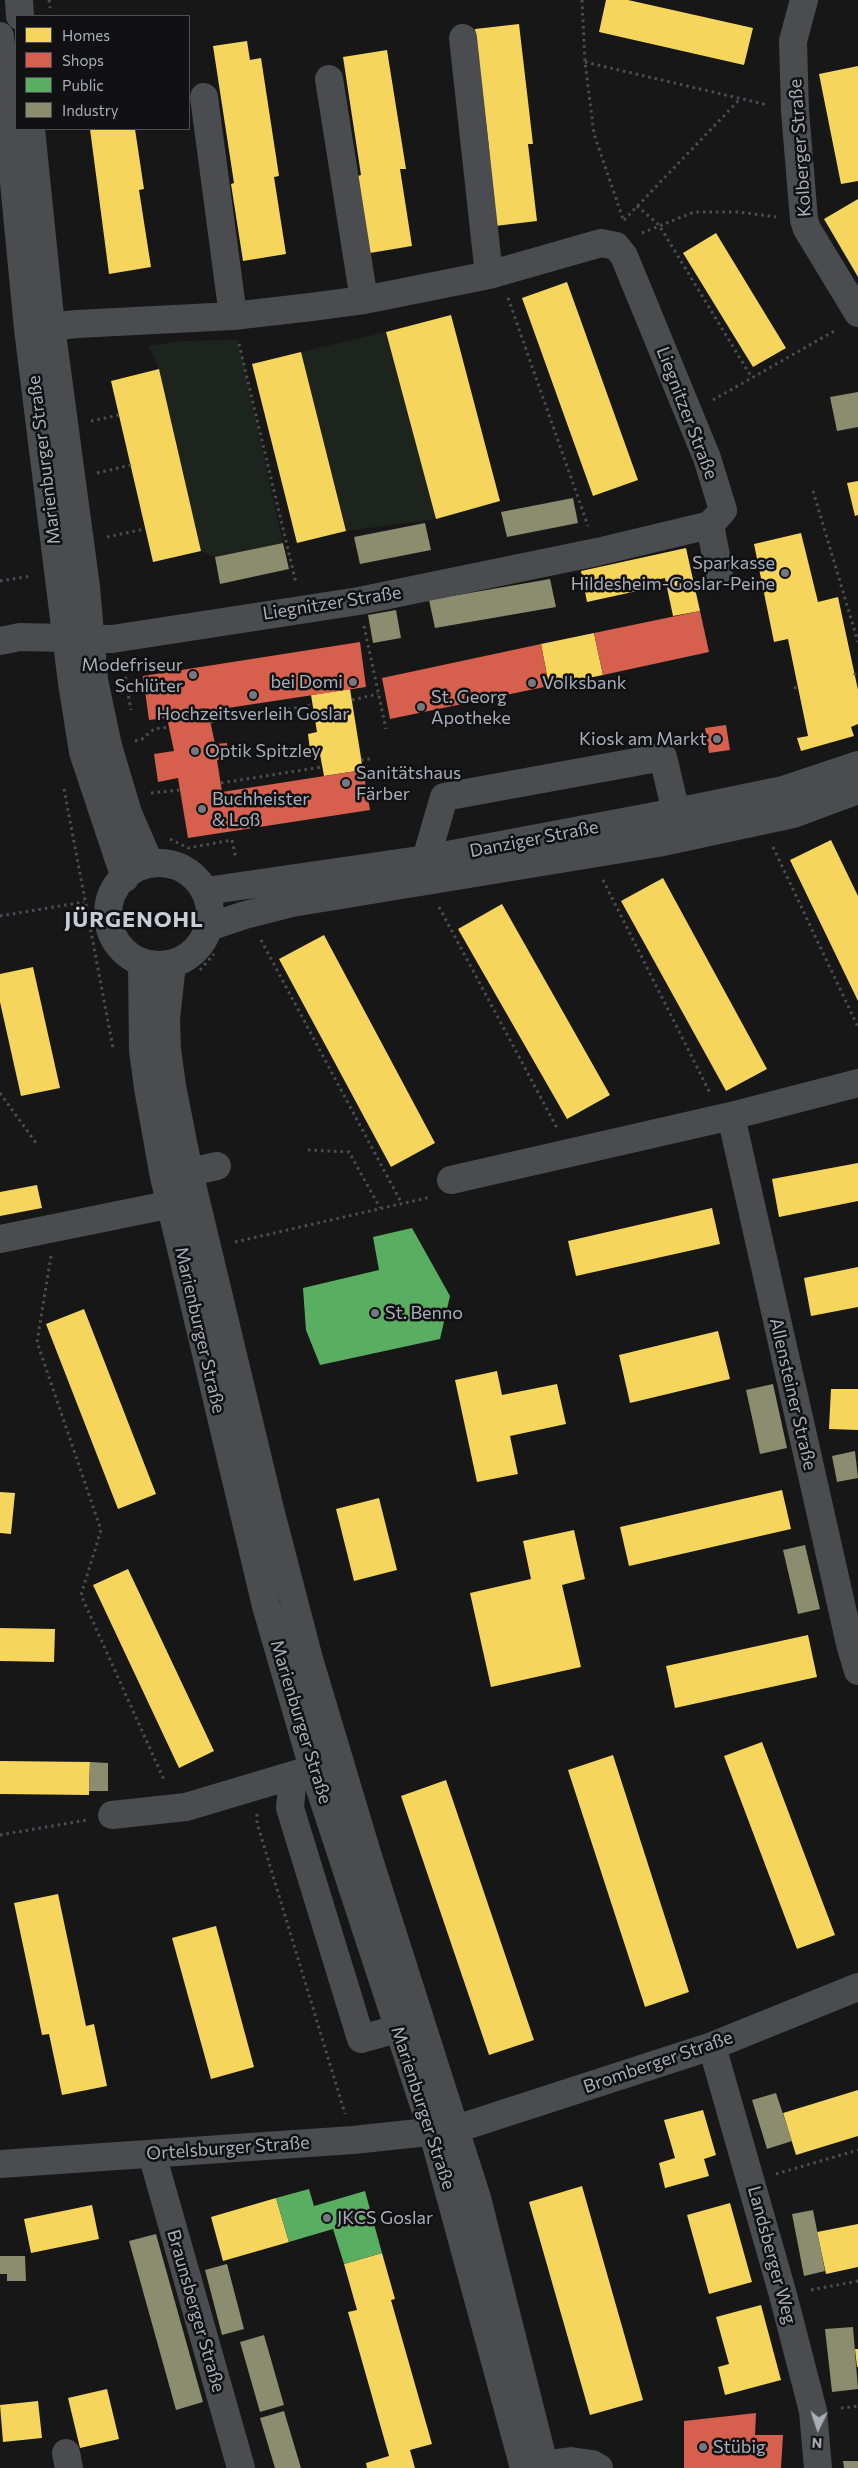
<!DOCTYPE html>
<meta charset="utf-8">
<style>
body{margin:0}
#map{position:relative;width:858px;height:2468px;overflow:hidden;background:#171717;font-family:Commissioner,sans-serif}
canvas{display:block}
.legend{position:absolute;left:15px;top:15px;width:175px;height:115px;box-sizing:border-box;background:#111113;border:1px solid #4d4f55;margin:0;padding:6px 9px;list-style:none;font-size:15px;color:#a8adb8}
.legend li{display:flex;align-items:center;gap:10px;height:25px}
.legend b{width:25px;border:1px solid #4d4f55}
.north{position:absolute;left:793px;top:2403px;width:50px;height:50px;-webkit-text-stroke:4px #111113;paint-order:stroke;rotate:184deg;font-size:14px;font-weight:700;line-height:20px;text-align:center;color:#a8adb8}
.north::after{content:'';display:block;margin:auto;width:18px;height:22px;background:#a8adb8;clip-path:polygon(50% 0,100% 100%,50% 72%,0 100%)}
</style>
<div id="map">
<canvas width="858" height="2468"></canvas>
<ul class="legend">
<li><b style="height:14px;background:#f6d55c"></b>Homes</li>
<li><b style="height:14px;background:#d6604d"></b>Shops</li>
<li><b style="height:14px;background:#5aae61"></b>Public</li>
<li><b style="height:14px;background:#8c8c6e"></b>Industry</li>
</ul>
<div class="north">N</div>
</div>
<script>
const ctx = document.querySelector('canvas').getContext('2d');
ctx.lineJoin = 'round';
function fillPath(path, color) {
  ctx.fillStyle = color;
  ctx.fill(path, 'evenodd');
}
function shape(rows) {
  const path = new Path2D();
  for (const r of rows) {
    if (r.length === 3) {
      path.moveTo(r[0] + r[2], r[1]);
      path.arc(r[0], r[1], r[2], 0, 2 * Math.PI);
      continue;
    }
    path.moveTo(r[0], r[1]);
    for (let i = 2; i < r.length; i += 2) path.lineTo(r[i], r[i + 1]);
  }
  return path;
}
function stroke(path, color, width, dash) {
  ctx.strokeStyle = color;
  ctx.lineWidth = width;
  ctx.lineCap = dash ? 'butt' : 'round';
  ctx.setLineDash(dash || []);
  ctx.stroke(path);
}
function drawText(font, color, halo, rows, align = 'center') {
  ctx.font = font + ' Commissioner,sans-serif';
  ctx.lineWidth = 5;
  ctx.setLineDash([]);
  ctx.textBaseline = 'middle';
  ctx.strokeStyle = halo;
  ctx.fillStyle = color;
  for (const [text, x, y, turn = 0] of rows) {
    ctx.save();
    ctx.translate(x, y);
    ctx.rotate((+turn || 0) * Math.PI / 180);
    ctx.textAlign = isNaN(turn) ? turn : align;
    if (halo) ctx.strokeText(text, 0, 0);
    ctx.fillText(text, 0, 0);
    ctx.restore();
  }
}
const green = shape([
 [386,332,436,519,346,531,301,352],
 [238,340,283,543,215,557,201,551,159,370,149,346,180,341]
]);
const homes = shape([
 [606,0,628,0,753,28,744,65,599,32],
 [519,24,533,144,528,144,537,221,495,226,489,149,475,29],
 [247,41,250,60,261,58,279,176,274,177,286,254,243,261,231,184,234,183,213,46],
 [387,50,406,169,400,169,412,246,370,253,358,176,361,175,343,57],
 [858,66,858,181,841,184,819,74],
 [90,129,135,129,144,189,139,190,151,267,109,274],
 [858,199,858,277,824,219],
 [716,233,786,348,753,367,683,253],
 [567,282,638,480,593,496,522,298],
 [451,315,500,501,436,519,386,332],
 [301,352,346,531,297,543,252,364],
 [159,369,201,551,153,562,111,381],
 [858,481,858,515,855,516,847,483],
 [801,533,818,602,838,597,858,690,858,724,851,727,854,736,801,751,797,738,808,736,788,639,774,642,754,544],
 [686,548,700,611,673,616,665,578,641,583,642,590,587,602,581,571],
 [594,633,603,675,549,686,541,644],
 [350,689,363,770,324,776,319,749,310,750,308,734,317,732,311,695],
 [831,840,858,896,858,1001,790,860],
 [663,878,767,1069,726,1091,621,901],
 [502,904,610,1095,567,1119,458,929],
 [324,935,435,1143,391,1167,279,959],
 [33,967,60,1088,21,1096,0,1002,0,974],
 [858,1163,858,1201,779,1217,772,1179],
 [37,1185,42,1208,0,1216,0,1192],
 [712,1208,720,1244,576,1276,568,1241],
 [858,1267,858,1307,811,1316,804,1278],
 [84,1309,156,1494,118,1509,46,1324],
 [718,1331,730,1379,630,1403,619,1355],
 [497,1371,502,1395,557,1384,566,1424,510,1436,518,1474,477,1482,455,1380],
 [831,1389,858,1389,858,1430,829,1429],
 [782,1490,791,1529,629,1566,620,1527],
 [0,1492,15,1493,11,1534,0,1533],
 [379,1498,397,1570,354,1581,336,1509],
 [574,1530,585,1579,562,1585,581,1667,491,1687,470,1593,531,1579,523,1541],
 [128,1569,214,1751,179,1768,93,1585],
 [0,1628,55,1629,54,1662,0,1661],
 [808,1635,817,1677,675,1708,666,1666],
 [762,1742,835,1935,797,1949,724,1756],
 [613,1755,689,1992,645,2007,568,1770],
 [0,1761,90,1762,89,1795,0,1794],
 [446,1780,534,2040,489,2055,401,1796],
 [58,1894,86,2026,94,2024,107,2086,62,2095,49,2034,42,2035,14,1903],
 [216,1926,254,2067,211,2079,172,1938],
 [858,2090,858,2136,796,2155,783,2113],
 [703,2110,716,2155,704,2159,709,2176,665,2188,659,2163,675,2158,664,2120],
 [582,2186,643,2400,590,2415,529,2202],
 [276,2198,289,2242,223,2261,211,2217],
 [730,2203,752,2282,709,2294,687,2215],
 [92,2205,99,2239,31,2253,24,2219],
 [858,2224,858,2267,826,2274,817,2232],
 [382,2253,395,2299,391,2300,432,2444,410,2450,415,2468,367,2468,366,2463,389,2456,348,2312,357,2310,344,2264],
 [761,2305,781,2380,725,2395,718,2367,729,2364,716,2317],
 [855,2349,858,2349,858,2367,857,2367],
 [107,2389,119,2439,80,2448,68,2398],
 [38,2401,42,2438,3,2442,0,2405]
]);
const shops = shape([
 [700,611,709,652,603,675,594,633],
 [360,642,366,687,208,711,215,744,227,743,229,758,217,760,222,792,363,770,370,810,188,838,178,778,158,782,154,754,174,751,167,718,149,720,143,676],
 [541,644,549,686,390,719,382,678],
 [726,725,730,750,709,753,705,728],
 [756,2413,755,2435,783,2435,781,2468,684,2468,684,2421]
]);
const public = shape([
 [412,1228,450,1296,440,1339,320,1365,306,1330,303,1288,379,1270,373,1237],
 [309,2189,314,2206,365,2191,382,2253,344,2264,333,2229,289,2242,276,2198]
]);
const industry = shape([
 [858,392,858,427,837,431,830,397],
 [573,498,578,523,507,537,501,512],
 [425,523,431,550,360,564,354,537],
 [283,543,289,569,220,584,215,557],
 [550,579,556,607,435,628,429,600],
 [396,610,401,638,373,643,368,615],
 [773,1384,787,1448,760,1454,746,1390],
 [855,1451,858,1478,837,1482,832,1456],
 [805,1545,820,1609,798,1614,783,1550],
 [90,1762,108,1763,108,1791,89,1791],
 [776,2093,792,2141,767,2149,752,2100],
 [813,2210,825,2271,804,2276,792,2214],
 [156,2234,203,2402,176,2410,129,2241],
 [0,2256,25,2256,26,2281,7,2281,7,2274,0,2274],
 [227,2264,244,2329,222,2335,205,2270],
 [853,2327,858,2389,832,2392,825,2329],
 [264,2335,284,2405,260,2412,240,2342],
 [284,2411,301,2468,275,2468,260,2418],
 [843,2461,858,2461,858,2468,844,2468]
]);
const path = shape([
 [49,0,50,8],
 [582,0,585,62,594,134,623,219],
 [585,62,768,105],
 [637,206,659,225,752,378],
 [624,220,740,99],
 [642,233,694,212,739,212,776,217],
 [508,298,588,526],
 [239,344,296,583],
 [713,400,836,330],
 [91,421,119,415],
 [97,473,131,465],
 [813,491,858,642],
 [107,537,145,529],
 [0,581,31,576],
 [364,626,386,729],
 [123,664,131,710],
 [854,675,858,671],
 [794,688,798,687],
 [352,700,378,694],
 [211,722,313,705],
 [135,741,142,739,154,729,169,727],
 [361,760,370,759],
 [221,783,322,767],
 [64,789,113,1048],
 [151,793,180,790],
 [170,839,188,848,232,840,236,859],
 [773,847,858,1027],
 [603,880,710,1093],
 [439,907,557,1128],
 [0,916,84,902],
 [261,940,402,1204],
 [200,970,214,954],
 [0,1093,36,1143],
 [308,1150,349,1152,380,1208],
 [235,1242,431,1197],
 [51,1256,37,1342,101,1530,81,1595,165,1782],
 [257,1814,257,1823,345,2114],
 [0,1835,87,1820],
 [776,2174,858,2150],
 [811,2290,858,2281],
 [841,2408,858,2406]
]);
const minor = shape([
 [19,0,20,16],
 [804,0,793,41,795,111,804,220,807,229,858,313],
 [0,36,28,329,72,683,83,752,125,878],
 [463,38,489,275],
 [329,79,364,300],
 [204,97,233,316],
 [31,129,51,326,86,587,94,680,108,746,128,813,150,864],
 [710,525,719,571],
 [0,641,20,637,112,639,359,601,597,552,710,525,723,510,707,458,624,256,616,246,601,243,489,275,364,300,311,307,233,316,77,324,28,329],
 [426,859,444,797,663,757,676,812,667,829],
 [159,914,51],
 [206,891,426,859,676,812,783,790,858,765],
 [209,927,245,915,292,903,658,843,793,814,858,790],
 [142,962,143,1050,148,1088,164,1177,266,1606,313,1768,433,2133,524,2468],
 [172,964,166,1019,167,1049,172,1086,189,1172,270,1509,309,1659,367,1853,477,2198,545,2468],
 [858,1083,731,1116,850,1644,858,1671],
 [172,1176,217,1166],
 [451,1180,731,1116],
 [0,1239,187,1201],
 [293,1775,290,1808,361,2039,397,2029],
 [112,1815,186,1807,310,1770],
 [712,2046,783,2295,813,2411,818,2468],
 [152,2154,241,2468],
 [0,2164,353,2140,456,2129,712,2046,858,1987],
 [66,2453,69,2468],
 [527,2467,571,2461,592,2464,599,2468]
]);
const markers = [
 [785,573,5,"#757880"],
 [193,675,5,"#757880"],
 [353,682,5,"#757880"],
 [532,683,5,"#757880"],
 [253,695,5,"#757880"],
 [421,707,5,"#757880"],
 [717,739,5,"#757880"],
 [195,751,5,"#757880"],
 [346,783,5,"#757880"],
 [202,809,5,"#757880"],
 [375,1313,5,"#757880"],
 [327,2218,5,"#757880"],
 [703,2447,5,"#757880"]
];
const streetNames = [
 ["Kolberger Straße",800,148,-94],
 ["Liegnitzer Straße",687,413,69],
 ["Marienburger Straße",44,460,-97],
 ["Liegnitzer Straße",332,603,-9],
 ["Danziger Straße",534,839,-11],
 ["Marienburger Straße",200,1330,77],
 ["Allensteiner Straße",793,1394,77],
 ["Marienburger Straße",301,1722,73],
 ["Bromberger Straße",658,2062,-19],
 ["Marienburger Straße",423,2108,72],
 ["Ortelsburger Straße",228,2148,-4],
 ["Landsberger Weg",772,2255,75],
 ["Braunsberger Straße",196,2311,74]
];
const poiNames = [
 ["Sparkasse",775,563,"right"],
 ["Hildesheim-Goslar-Peine",775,584,"right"],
 ["Modefriseur",183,665,"right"],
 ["Schlüter",183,686,"right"],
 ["bei Domi",343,682,"right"],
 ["Volksbank",542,683],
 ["St. Georg",431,697],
 ["Apotheke",431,718],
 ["Hochzeitsverleih Goslar",253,714,"center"],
 ["Kiosk am Markt",707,739,"right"],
 ["Optik Spitzley",205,751],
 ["Sanitätshaus",356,773],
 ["Färber",356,794],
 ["Buchheister",212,799],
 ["& Loß",212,820],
 ["St. Benno",385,1313],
 ["JKCS Goslar",337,2218],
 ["Stübig",713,2447]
];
const districtNames = [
 ["JÜRGENOHL",134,920]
];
fillPath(green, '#1d241e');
fillPath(homes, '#f6d55c');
fillPath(shops, '#d6604d');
fillPath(public, '#5aae61');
fillPath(industry, '#8c8c6e');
stroke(path, '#4d4e52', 3, [2.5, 4]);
stroke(minor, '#4b4c50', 28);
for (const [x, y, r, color] of markers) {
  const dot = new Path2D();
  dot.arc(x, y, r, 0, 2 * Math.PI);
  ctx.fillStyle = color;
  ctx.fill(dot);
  stroke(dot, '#111113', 2);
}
drawText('18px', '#a8adb8', '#111113', streetNames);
drawText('18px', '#a8adb8', '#111113', poiNames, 'left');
ctx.letterSpacing = '1px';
drawText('bold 22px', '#c9ccd4', '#111113', districtNames);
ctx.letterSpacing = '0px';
</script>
